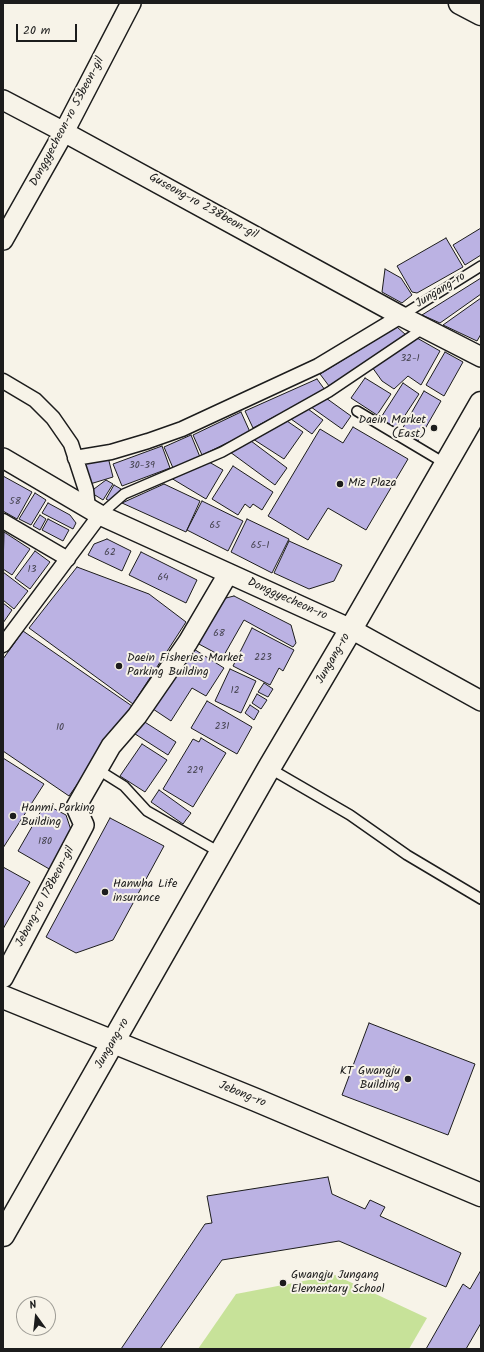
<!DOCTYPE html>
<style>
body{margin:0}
#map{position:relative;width:484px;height:1352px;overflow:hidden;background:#f7f3e8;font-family:Kalam,sans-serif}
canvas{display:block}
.frame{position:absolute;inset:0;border:4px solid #1c1c1c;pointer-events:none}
.north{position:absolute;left:16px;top:1296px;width:40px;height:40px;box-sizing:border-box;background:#f7f3e8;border:1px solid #9f9d96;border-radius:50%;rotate:345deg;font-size:11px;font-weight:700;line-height:16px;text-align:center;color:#1c1c1c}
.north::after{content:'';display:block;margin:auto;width:14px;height:18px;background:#1c1c1c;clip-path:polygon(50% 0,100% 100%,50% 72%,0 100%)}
.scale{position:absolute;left:16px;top:24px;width:61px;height:18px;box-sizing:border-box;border:2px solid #1c1c1c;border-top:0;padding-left:5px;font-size:12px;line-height:14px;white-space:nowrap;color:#1c1c1c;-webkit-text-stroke:3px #f7f3e8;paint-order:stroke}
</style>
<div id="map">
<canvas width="484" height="1352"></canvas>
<div class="frame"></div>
<div class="north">N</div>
<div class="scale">20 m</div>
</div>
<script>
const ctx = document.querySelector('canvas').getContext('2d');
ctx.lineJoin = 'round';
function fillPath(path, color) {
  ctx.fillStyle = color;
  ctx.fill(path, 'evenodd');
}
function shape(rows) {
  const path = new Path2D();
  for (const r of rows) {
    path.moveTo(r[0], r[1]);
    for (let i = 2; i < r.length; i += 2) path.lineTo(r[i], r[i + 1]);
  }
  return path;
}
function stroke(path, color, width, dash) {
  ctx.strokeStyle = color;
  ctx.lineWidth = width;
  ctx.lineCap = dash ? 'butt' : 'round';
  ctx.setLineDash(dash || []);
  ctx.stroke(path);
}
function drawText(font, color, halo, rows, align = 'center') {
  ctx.font = font + ' Kalam,sans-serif';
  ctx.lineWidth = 4;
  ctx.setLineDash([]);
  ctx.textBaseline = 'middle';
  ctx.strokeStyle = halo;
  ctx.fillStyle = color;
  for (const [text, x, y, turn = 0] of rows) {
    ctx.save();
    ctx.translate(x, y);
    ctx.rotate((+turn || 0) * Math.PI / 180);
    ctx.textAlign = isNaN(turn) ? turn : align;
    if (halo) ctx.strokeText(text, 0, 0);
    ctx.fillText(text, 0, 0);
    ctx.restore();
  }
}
const green = shape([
 [335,1275,427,1318,409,1349,198,1349,236,1294]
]);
const building = shape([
 [481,228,481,255,465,265,453,245,481,228],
 [446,238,463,267,417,293,412,292,397,266,446,238],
 [385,269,401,278,412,295,402,303,382,292,385,269],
 [481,278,481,294,440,323,422,315,481,278],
 [481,298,481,334,477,341,443,325,481,298],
 [397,327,406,335,329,386,320,374,397,327],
 [417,338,440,351,421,385,408,376,394,389,382,381,372,367,417,338],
 [445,352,463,362,444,396,426,385,445,352],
 [365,378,391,394,377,415,351,398,365,378],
 [317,379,325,390,253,428,245,411,317,379],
 [403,383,419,394,396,429,380,419,403,383],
 [424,391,441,401,418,441,401,431,424,391],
 [326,398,351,416,342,429,311,407,326,398],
 [308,409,323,420,312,434,291,419,308,409],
 [241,412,250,432,202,455,193,435,241,412],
 [287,421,303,432,284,459,253,439,287,421],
 [353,427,408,459,366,530,328,508,308,540,268,516,320,429,343,443,353,427],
 [191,435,200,457,173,468,164,447,191,435],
 [251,441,287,468,275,485,230,452,251,441],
 [162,446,170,468,122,486,113,464,162,446],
 [108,457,113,477,90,484,84,463,108,457],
 [209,462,223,470,206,499,171,478,209,462],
 [233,466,273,492,262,510,253,504,250,508,245,504,238,515,212,499,233,466],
 [3,476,32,492,17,519,3,511,3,476],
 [106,480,113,484,103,500,90,492,106,480],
 [164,484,200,501,186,532,122,503,164,484],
 [114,485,121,489,113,503,106,499,114,485],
 [35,493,46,500,31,525,19,519,35,493],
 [202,501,243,521,228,551,187,530,202,501],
 [48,503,70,515,76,523,73,529,42,513,48,503],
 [40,515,46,519,40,530,33,526,40,515],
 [48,519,69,530,63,541,42,530,48,519],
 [247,519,289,539,272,573,231,552,247,519],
 [4,532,30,549,12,575,3,569,4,532],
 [107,539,131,551,122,571,88,555,94,544,107,539],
 [289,541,342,565,334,581,309,589,274,573,289,541],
 [35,551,50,562,30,589,15,578,35,551],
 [141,552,197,580,186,603,129,575,141,552],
 [77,567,149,594,186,622,133,704,29,628,77,567],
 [3,572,28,591,14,609,3,600,3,572],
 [234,596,291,625,296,643,293,647,244,620,223,657,197,643,222,599,234,596],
 [3,603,12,610,3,623,3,603],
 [252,628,294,650,283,671,279,668,270,685,233,666,252,628],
 [23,631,132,706,69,796,3,751,3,659,23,631],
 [189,646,224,668,206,696,192,688,171,721,150,707,189,646],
 [230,669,256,681,241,713,215,701,230,669],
 [264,683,273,689,268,697,258,692,264,683],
 [257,694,267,700,261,709,252,703,257,694],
 [207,701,252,727,237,754,191,728,207,701],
 [250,705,259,711,254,720,245,713,250,705],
 [140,719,176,742,168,755,132,732,140,719],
 [201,738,226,753,193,807,163,789,193,739,199,742,201,738],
 [142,744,167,760,145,792,120,776,142,744],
 [3,758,44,784,3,848,3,758],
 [159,790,191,813,183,824,151,802,159,790],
 [45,804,66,815,72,833,51,870,18,851,45,804],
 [110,818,164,846,113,940,76,953,46,937,110,818],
 [3,867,30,882,3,929,3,867],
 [369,1023,475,1064,448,1135,342,1095,369,1023],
 [328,1177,332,1194,365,1209,370,1200,385,1207,380,1216,461,1253,446,1287,339,1241,222,1260,160,1349,121,1349,205,1224,212,1223,207,1196,328,1177],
 [481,1270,481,1323,466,1349,426,1349,463,1284,470,1289,481,1270]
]);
const service = shape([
 [401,316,481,266],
 [357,411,446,464],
 [100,515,124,494,222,452,329,392,424,328],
 [269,768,350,815,407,855,481,899],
 [97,769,124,786,147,811,221,853]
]);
const pedestrian = shape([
 [3,381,35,400,53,418,71,444,86,490,88,508],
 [75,458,111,452,148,441,182,429,318,366,401,316],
 [3,521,68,559],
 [3,645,100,515]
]);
const minor = shape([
 [3,100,64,132,401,316,481,357],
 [3,240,64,132,131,3],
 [3,458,100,515,351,629,481,701],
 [3,978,84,825,76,807,111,746,137,716,188,642,228,574]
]);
const tertiary = shape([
 [460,3,481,14],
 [3,997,256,1100,481,1195]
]);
const secondary = shape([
 [3,1235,269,768,351,629,481,403]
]);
const markers = [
 [434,428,4,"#1c1c1c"],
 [340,484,4,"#1c1c1c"],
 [119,666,4,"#1c1c1c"],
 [13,816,4,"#1c1c1c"],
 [105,892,4,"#1c1c1c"],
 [408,1079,4,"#1c1c1c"],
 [283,1283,4,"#1c1c1c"]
];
const numberNames = [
 ["32-1",410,359],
 ["30-39",142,466],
 ["58",15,502],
 ["65",215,526],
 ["65-1",260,546],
 ["62",110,553],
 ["13",32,570],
 ["64",163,578],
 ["68",219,634],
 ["223",263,658],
 ["12",235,691],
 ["231",222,727],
 ["10",60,728],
 ["229",195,771],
 ["180",45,842]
];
const streetNames = [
 ["Donggyecheon-ro 53beon-gil",68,122,-62],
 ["Guseong-ro 238beon-gil",203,207,29],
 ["Jungang-ro",441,291,-32],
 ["Donggyecheon-ro",287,600,24],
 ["Jungang-ro",334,659,-60],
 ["Jebong-ro 178beon-gil",46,897,-62],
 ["Jungang-ro",113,1044,-60],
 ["Jebong-ro",242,1095,22]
];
const poiNames = [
 ["Daein Market",426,421,"right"],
 ["(East)",426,435,"right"],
 ["Miz Plaza",348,484],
 ["Daein Fisheries Market",127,659],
 ["Parking Building",127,673],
 ["Hanmi Parking",21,809],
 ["Building",21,823],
 ["Hanwha Life",113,885],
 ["insurance",113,899],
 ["KT Gwangju",400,1072,"right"],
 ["Building",400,1086,"right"],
 ["Gwangju Jungang",291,1276],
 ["Elementary School",291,1290]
];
fillPath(green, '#c7e299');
fillPath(building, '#bbb2e3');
stroke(building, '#1c1c1c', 1);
stroke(service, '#1c1c1c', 12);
stroke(pedestrian, '#1c1c1c', 17);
stroke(minor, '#1c1c1c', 22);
stroke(tertiary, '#1c1c1c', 25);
stroke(secondary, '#1c1c1c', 25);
stroke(service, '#f7f3e8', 9);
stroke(pedestrian, '#f7f3e8', 14);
stroke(minor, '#f7f3e8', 19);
stroke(tertiary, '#f7f3e8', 22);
stroke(secondary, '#f7f3e8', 22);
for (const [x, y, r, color] of markers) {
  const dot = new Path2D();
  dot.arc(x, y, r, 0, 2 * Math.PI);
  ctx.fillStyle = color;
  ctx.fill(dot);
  stroke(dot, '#f7f3e8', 1.5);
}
drawText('10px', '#44424e', null, numberNames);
drawText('12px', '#1c1c1c', '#f7f3e8', streetNames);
drawText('12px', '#1c1c1c', '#f7f3e8', poiNames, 'left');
</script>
